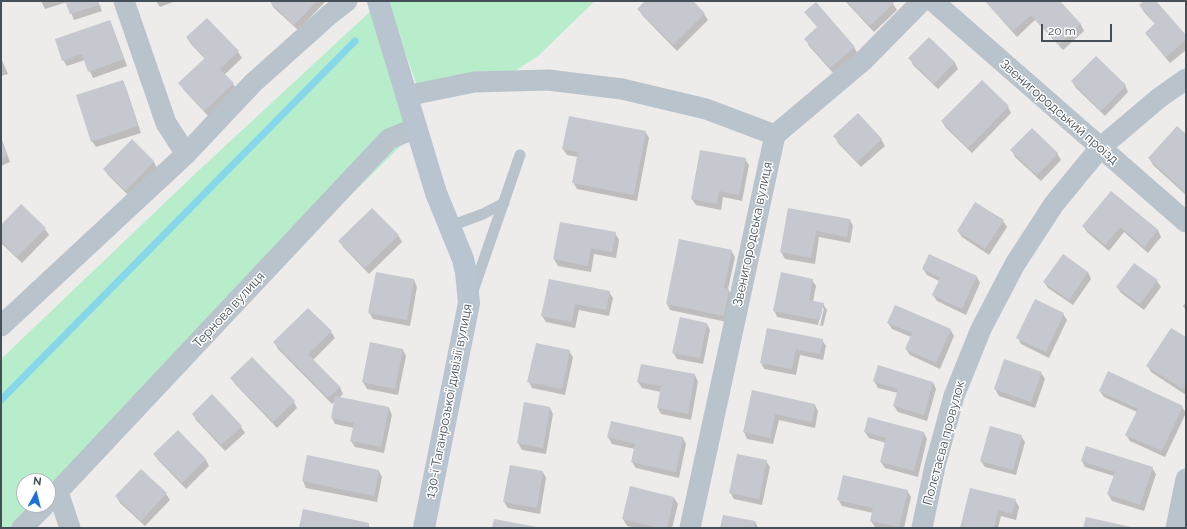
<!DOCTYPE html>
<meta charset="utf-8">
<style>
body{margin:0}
#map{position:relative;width:1187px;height:529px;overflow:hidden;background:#eeebeb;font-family:Raleway,sans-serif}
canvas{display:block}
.frame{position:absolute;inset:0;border:2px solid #444f58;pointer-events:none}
.north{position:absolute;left:16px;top:473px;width:40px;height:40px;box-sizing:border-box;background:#fff;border:1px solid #b4b9bc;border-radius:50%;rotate:7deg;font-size:11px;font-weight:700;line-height:16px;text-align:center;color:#444f58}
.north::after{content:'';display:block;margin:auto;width:14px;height:18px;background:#1a71d9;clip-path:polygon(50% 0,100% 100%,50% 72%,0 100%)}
.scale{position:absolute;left:1041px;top:24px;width:71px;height:18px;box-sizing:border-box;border:2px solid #444f58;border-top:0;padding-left:5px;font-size:12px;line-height:14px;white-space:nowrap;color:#444f58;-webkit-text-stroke:3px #fff;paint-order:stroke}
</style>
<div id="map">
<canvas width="1187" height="529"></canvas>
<div class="frame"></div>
<div class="north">N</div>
<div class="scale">20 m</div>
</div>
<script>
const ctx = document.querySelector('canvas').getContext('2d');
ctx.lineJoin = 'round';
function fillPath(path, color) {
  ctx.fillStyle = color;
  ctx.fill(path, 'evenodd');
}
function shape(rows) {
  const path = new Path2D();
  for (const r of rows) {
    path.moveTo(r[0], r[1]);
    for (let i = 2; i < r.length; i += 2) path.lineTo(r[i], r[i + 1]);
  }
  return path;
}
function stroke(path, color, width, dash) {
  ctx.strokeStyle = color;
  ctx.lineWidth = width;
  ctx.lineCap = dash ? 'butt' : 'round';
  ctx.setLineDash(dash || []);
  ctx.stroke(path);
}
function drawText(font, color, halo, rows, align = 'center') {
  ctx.font = font + ' Raleway,sans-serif';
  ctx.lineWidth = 3;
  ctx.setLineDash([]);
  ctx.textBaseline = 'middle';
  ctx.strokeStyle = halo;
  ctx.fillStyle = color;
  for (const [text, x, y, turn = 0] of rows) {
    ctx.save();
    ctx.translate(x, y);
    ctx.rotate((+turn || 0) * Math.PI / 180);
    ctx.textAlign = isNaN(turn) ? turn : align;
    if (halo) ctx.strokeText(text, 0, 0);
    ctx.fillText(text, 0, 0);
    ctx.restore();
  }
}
const green = shape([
 [387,1,595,1,538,56,496,83,420,94],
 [375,7,417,130,48,492,48,481,24,481,24,505,34,505,11,528,1,528,1,359,197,172]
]);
const shadow = shape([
 [41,1,98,1,102,11,74,20,67,2,45,9],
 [156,1,176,1,160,7],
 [270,1,326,1,298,30,274,8],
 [647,1,692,1,704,14,708,20,677,51,642,15,639,9],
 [845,1,891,1,897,10,874,32],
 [985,1,1058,1,1081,25,1084,31,1063,50,1035,20,1017,37],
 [1146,1,1155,1,1186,37,1186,50,1170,63,1150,39,1146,33,1156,25,1144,12,1140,5],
 [806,12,854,47,858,54,834,74,809,46,806,39,818,28],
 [207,19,238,52,242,58,224,75,233,84,237,90,208,116,183,89,180,83,205,59,191,44,187,38],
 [110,21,113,28,127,66,93,78,85,60,67,66,63,60],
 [929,38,955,63,958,69,938,89,913,65,910,58],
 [1,58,8,74,1,76],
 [123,81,126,88,141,133,96,147,92,141],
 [1072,81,1125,85,1128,92,1105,116,1076,88],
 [1008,107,1011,113,972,153,946,128,942,121],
 [645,131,649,138,637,201,577,189,573,182,578,157,567,155,563,149],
 [835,136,881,139,885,146,861,167,838,143],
 [1186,136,1186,195,1153,165,1149,158],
 [1,137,10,162,1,166],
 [132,140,154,162,157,168,130,197,108,175,104,169],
 [1012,150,1057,153,1061,160,1041,181,1015,157],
 [745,159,749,165,742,201,723,197,721,210,696,205,692,199],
 [1112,192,1158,230,1161,237,1148,253,1124,232,1109,251,1087,232,1083,226],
 [789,209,850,220,853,226,850,243,819,237,815,264,785,259,781,252],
 [1003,221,1007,227,989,255,962,237,958,231],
 [1,226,45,229,49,235,22,263,1,243],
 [615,233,619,240,616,258,594,254,591,272,558,266,554,259],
 [398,235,402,242,369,274,343,247,340,241],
 [731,251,735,257,728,289,732,296,727,322,670,310,667,304],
 [930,255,977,277,980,283,966,315,937,301,933,295,939,281,927,275,923,269],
 [1088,272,1091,279,1073,305,1048,288,1044,282],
 [377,273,414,280,417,287,410,326,373,319,369,312],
 [549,280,609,292,613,298,609,316,579,310,575,328,546,322,542,316],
 [812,280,816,286,813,302,823,304,827,310,823,326,777,317,774,310],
 [822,308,824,308,820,326,818,325],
 [1157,281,1161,287,1144,310,1121,293,1117,287],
 [1186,302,1186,311,1183,306],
 [1063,314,1067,320,1049,358,1021,344,1018,338],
 [888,323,950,329,954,336,940,369,910,355,906,349,911,337,892,329],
 [707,324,710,330,703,364,677,359,673,352],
 [767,329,822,340,826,346,823,360,800,355,796,375,764,369,761,362],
 [331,332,335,338,313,360,340,387,343,394,339,398,389,408,392,415,384,453,355,447,351,441,354,428,335,424,332,418,335,401,332,404,278,349,274,342],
 [1186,338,1186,395,1151,372,1148,366],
 [371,344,403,350,406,356,398,395,367,389,363,382],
 [569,351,573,357,565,395,532,388,529,382],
 [1041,373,1045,379,1035,408,999,396,995,389],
 [695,375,698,382,691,420,661,414,658,408,661,392,642,388,638,382],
 [231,378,294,402,297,408,277,428,235,384],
 [874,381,933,382,936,389,927,421,898,412,894,406,898,393,878,388],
 [1100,391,1182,407,1186,413,1165,457,1130,441,1126,435,1137,412,1104,397],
 [753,392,815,405,818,411,815,428,779,420,773,444,747,439,744,432],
 [525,403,550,408,553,414,546,454,522,450,518,443],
 [193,414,241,427,245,433,225,451,196,420],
 [178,432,206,460,209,466,186,489,158,460,154,454],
 [865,432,924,433,927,439,918,477,885,468,881,462,886,443,869,438],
 [1021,436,1025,442,1016,475,985,467,981,461],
 [608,437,683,438,686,444,679,478,636,468,632,462,635,449,612,444],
 [766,461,770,467,762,505,734,499,730,492],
 [1082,461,1152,468,1156,474,1144,511,1112,501,1108,494,1114,476,1085,467],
 [379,471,382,477,377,502,306,488,303,481],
 [543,472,546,478,540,514,508,508,504,502],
 [907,491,911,497,904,528,875,527,871,521,873,513,842,506,838,499],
 [166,494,170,500,145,526,120,503,116,496],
 [674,498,678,504,672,528,637,528,627,526,623,519],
 [1015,500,1019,507,1016,520,1001,516,998,528,961,528],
 [303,510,368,524,370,528,300,528],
 [755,521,758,528,722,528]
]);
const stream = shape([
 [1,400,355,41]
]);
const building = shape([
 [65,1,97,1,99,5,70,14],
 [269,1,317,1,294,25],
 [645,1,693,1,705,13,673,45,637,9],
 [846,1,892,1,894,3,870,26],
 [985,1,1060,1,1081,24,1059,45,1031,15,1013,31],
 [1144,1,1156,1,1186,35,1186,40,1166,57,1145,33,1155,23,1139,5],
 [816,2,855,47,830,68,804,39,817,27,804,12],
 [207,18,239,51,220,69,234,83,204,111,178,83,205,58,186,37],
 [110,20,124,59,88,72,82,54,62,61,55,39],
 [929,37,955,62,934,84,908,58],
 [1096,56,1126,85,1101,111,1071,81],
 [123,80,138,126,91,142,76,95],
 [982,80,1009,106,968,148,941,121],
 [858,113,882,139,857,162,833,136],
 [569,116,646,131,634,195,572,183,578,152,562,149],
 [1177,126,1186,134,1186,193,1148,158],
 [1032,128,1058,153,1037,175,1010,150],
 [1,139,7,156,1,158],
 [132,139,154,161,126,191,103,169],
 [700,150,746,158,739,195,719,191,717,204,691,199],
 [1111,191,1158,230,1144,247,1120,227,1105,245,1082,226],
 [975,202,1004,220,985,249,957,231],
 [21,204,46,228,17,257,1,241,1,225],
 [372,208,399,235,365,268,338,241],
 [788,208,850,219,847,237,816,231,811,258,780,252],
 [560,222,616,232,612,252,591,248,588,266,553,259],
 [679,239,732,250,724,288,729,289,724,316,666,304],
 [929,254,977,276,962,309,932,295,940,278,922,269],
 [1063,254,1088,272,1069,300,1043,282],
 [1134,263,1158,280,1140,304,1116,287],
 [376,272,414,279,407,320,368,313],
 [781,272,813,279,809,300,824,303,820,320,773,311],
 [549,279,610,291,606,310,575,304,572,322,541,316],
 [1035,299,1064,313,1046,352,1016,338],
 [895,305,951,329,936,363,905,349,912,333,887,323],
 [308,308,332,331,308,354,340,387,328,398,273,342],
 [680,317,707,323,700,358,672,353],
 [767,328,823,339,820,354,796,349,792,369,760,363],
 [1171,328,1186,337,1186,385,1183,389,1146,366],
 [370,342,403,349,395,389,362,382],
 [536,343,570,350,562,389,527,382],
 [252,357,295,401,273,422,230,378],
 [1004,359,1042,372,1031,402,994,389],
 [641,364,695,374,688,414,657,408,661,386,637,382],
 [878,365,933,382,924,415,893,406,898,389,873,381],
 [1108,371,1183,406,1162,451,1125,435,1138,409,1099,391],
 [752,390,815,404,812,422,775,414,770,438,743,432],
 [212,394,242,426,221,445,192,414],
 [335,396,389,407,381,447,350,441,354,423,331,418],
 [524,402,550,407,543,448,517,443],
 [868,417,924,432,914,471,880,462,886,438,864,432],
 [611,421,683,437,676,472,631,462,635,444,607,437],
 [990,426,1022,435,1013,470,980,461],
 [178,430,206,459,182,483,153,454],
 [1086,446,1153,467,1140,505,1107,494,1115,472,1081,461],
 [737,454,767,460,759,499,729,493],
 [307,455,379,470,374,496,302,481],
 [510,465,543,471,537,508,503,502],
 [141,469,167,493,141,521,115,496],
 [843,475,908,490,899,527,870,521,873,508,837,500],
 [630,486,674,497,667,528,659,528,622,519],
 [970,488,1016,499,1012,514,998,510,994,528,960,528],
 [303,509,369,523,368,528,299,527],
 [723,515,755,521,754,528,720,528],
 [1086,517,1131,527,1131,528,1083,528],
 [494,519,537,527,537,528,492,528]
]);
const lane = shape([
 [448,227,483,214,504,203],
 [473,291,520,155]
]);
const street = shape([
 [124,1,166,123,186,154],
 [933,1,1186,222],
 [406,96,474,82,548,80,622,89,706,109,775,135],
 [1,326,186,154,253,83,329,15,347,1],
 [58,492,70,528],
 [48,502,389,139,416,128],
 [22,528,45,505],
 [690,528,775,135,864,60,922,1],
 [922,528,935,466,954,396,981,329,1015,264,1054,204,1100,148,1159,98,1186,79],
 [1176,528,1186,479]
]);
const secondary = shape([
 [378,1,436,193,463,259,466,272,469,303,424,528]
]);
const streetNames = [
 ["Звенигородський проїзд",1059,112,41],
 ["Звенигородська вулиця",753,234,-78],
 ["Тернова вулиця",229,310,-47],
 ["130-ї Таганрозької дивізії вулиця",449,401,-79],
 ["Полєтаєва провулок",944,443,-75]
];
fillPath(green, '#b8edcc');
fillPath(shadow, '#0003');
stroke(stream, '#85d7ea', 7);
fillPath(building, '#c5c8ce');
stroke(lane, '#b9c3cb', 11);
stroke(street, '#b9c3cb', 21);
stroke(secondary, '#b8c4d0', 22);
drawText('13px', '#444f58', '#fff', streetNames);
</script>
